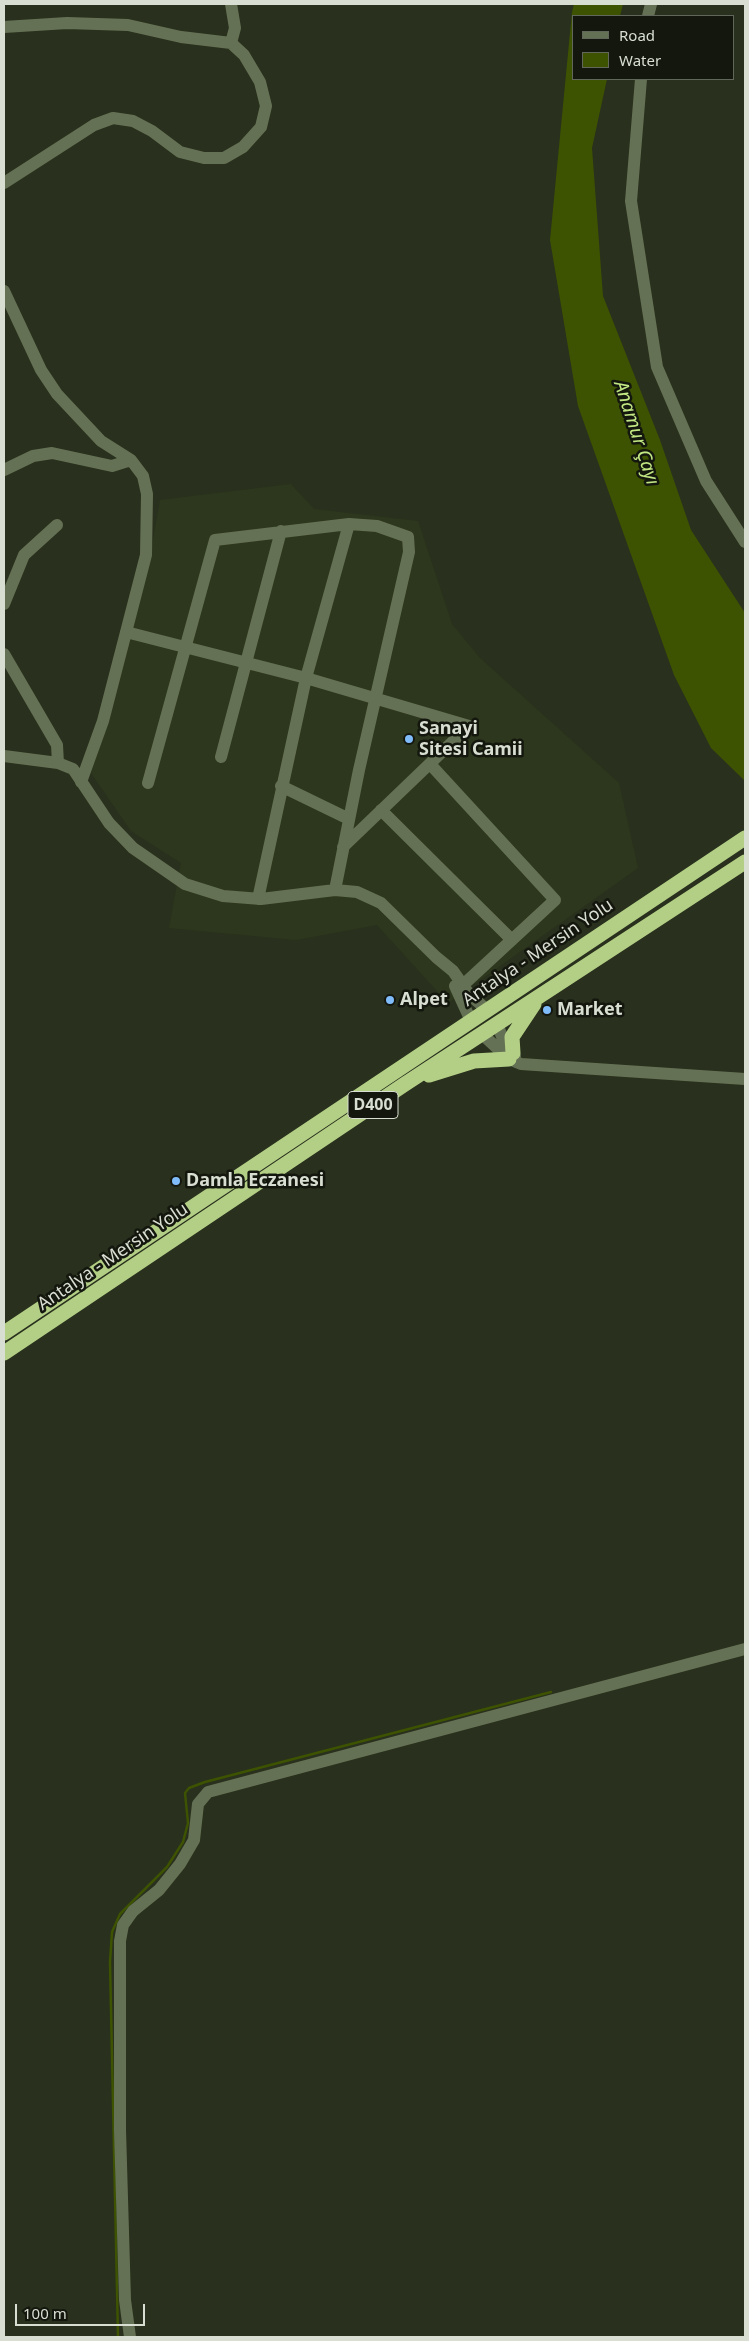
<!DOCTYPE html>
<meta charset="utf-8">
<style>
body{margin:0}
#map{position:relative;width:749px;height:2341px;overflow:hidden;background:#29301d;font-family:"Noto Sans",sans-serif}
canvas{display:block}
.frame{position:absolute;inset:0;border:5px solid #d9ded2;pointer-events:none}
.legend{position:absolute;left:572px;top:15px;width:162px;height:65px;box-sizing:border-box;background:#13170e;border:1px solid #62675c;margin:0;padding:6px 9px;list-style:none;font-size:15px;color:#d9ded2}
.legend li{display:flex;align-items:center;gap:10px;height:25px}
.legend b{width:25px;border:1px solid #62675c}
.scale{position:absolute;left:15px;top:2304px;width:130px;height:22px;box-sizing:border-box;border:2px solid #d9ded2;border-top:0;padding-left:6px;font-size:15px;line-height:18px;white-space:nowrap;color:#d9ded2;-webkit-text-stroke:4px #13170e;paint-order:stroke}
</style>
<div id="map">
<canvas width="749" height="2341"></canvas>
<div class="frame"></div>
<ul class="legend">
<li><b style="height:6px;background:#657154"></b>Road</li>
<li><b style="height:14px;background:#3d5301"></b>Water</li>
</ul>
<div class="scale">100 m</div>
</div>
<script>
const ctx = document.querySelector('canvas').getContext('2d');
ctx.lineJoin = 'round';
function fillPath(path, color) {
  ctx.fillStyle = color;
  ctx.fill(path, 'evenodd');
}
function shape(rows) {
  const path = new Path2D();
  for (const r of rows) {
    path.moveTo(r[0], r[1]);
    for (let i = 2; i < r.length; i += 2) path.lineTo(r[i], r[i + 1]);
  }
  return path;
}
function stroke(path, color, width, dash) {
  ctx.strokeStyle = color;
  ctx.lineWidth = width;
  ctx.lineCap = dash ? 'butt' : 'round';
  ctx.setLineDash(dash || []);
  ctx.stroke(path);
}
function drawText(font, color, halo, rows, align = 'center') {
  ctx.font = font + ' "Noto Sans",sans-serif';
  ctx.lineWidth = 5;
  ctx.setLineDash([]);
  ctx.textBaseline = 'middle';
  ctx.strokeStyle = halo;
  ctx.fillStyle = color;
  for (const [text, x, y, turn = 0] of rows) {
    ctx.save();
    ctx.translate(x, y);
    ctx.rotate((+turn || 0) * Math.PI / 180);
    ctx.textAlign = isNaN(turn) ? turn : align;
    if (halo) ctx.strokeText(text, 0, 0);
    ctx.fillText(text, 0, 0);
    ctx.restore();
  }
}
const built = shape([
 [291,484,314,509,418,521,452,624,480,658,619,783,638,868,448,1003,377,925,296,940,169,928,181,863,131,831,91,773,148,569,160,500]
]);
const water = shape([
 [574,4,623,4,620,16,573,16,573,79,607,79,592,148,603,296,660,440,691,530,745,613,745,781,711,748,674,675,578,406,550,240,572,12]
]);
const stream = shape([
 [118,2337,110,1962,112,1932,120,1914,167,1867,183,1842,188,1823,185,1793,189,1788,205,1782,551,1692]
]);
const minor = shape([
 [648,16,651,4],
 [4,27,67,23,128,25,181,37,231,43,244,55,260,82,266,106,261,127,243,147,224,158,204,158,180,152,152,131,133,121,113,118,94,125,4,183],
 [231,43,235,28,231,4],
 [641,79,631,201,657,367,706,481,745,542],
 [4,291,41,370,57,394,101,441,131,460,143,476,147,494,146,555,103,721,81,782],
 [4,470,33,456,52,453,112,466,131,460],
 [4,604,24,555,57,525],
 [126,632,306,678,469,726,343,847],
 [4,654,57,745,58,763],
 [4,756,58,763,73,769,109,823,133,848,185,884,223,896,261,899,335,890,357,892,381,903,436,957,453,971,469,994,487,1010],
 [221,757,281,531],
 [430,764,555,900,463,985],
 [148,783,215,540,349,524,377,526,408,537,409,552,359,770,335,890],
 [281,786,349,819],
 [381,810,512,940],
 [258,899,306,678,349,524],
 [455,986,471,1021],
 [497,1024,503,1039,515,1056],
 [482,1034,509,1059,521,1064,745,1079],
 [130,2337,125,2300,120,2130,120,1941,123,1925,133,1911,159,1890,180,1864,194,1840,198,1804,208,1792,745,1649]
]);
const highway = shape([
 [513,1053,512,1037,534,1004],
 [429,1075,474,1061,509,1059],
 [4,1333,745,838],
 [4,1353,405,1084,745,862]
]);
const markers = [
 [409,739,5,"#81bcfa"],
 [390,1000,5,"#81bcfa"],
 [547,1010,5,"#81bcfa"],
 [176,1181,5,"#81bcfa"]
];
const shields = [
 [373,1105,50]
];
const shieldNames = [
 ["D400",373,1105]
];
const poiNames = [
 ["Sanayi",419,729],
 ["Sitesi Camii",419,750],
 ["Alpet",400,1000],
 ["Market",557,1010],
 ["Damla Eczanesi",186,1181]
];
const streetNames = [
 ["Antalya - Mersin Yolu",538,953,-34],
 ["Antalya - Mersin Yolu",113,1257,-34]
];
const waterNames = [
 ["Anamur Çayı",636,433,72]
];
fillPath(built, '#2d371d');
fillPath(water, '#3d5301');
stroke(stream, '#3d5301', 2.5);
stroke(minor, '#657154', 12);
stroke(highway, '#b3cf85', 15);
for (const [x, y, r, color] of markers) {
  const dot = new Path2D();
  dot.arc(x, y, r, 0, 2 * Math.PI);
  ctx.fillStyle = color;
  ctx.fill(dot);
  stroke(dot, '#13170e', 2);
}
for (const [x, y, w] of shields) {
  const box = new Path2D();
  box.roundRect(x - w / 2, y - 13.5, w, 27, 4);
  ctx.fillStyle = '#13170e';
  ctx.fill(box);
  stroke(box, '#d9ded2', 1);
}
drawText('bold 16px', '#d9ded2', null, shieldNames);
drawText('bold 18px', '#d9ded2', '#13170e', poiNames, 'left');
drawText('18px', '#d9ded2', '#13170e', streetNames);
drawText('italic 19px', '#c2e783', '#13170e', waterNames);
</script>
